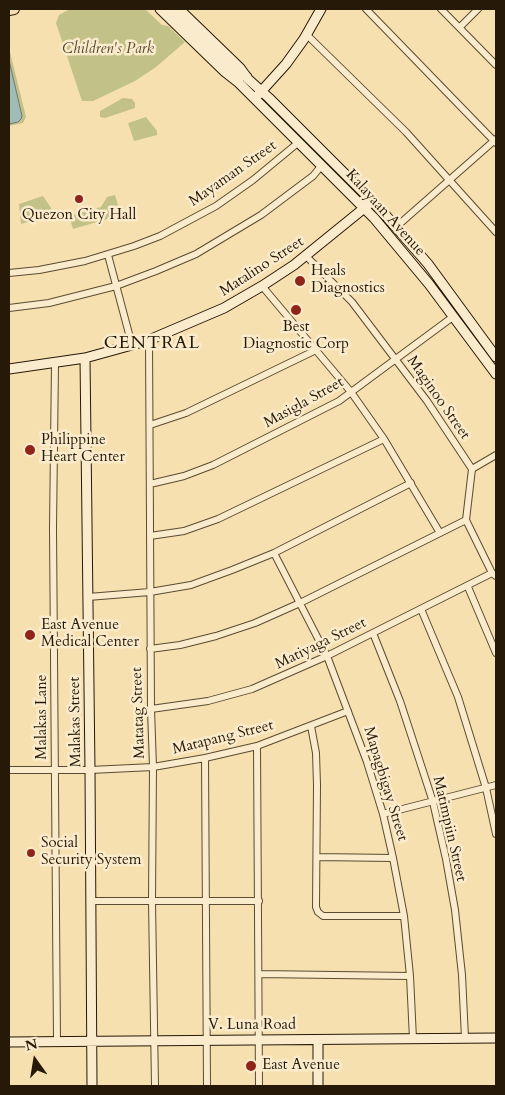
<!DOCTYPE html>
<style>
body{margin:0}
#map{position:relative;width:505px;height:1095px;overflow:hidden;background:#f7e0b0;font-family:Cardo,serif}
canvas{display:block}
.frame{position:absolute;inset:0;border:10px solid #261907;pointer-events:none}
.north{position:absolute;left:10px;top:1035px;width:50px;height:50px;-webkit-text-stroke:4px #faebcc;paint-order:stroke;rotate:347deg;font-size:14px;font-weight:700;line-height:20px;text-align:center;color:#261907}
.north::after{content:'';display:block;margin:auto;width:18px;height:22px;background:#261907;clip-path:polygon(50% 0,100% 100%,50% 72%,0 100%)}
</style>
<div id="map">
<canvas width="505" height="1095"></canvas>
<div class="frame"></div>
<div class="north">N</div>
</div>
<script>
const ctx = document.querySelector('canvas').getContext('2d');
ctx.lineJoin = 'round';
function fillPath(path, color) {
  ctx.fillStyle = color;
  ctx.fill(path, 'evenodd');
}
function shape(rows) {
  const path = new Path2D();
  for (const r of rows) {
    path.moveTo(r[0], r[1]);
    for (let i = 2; i < r.length; i += 2) path.lineTo(r[i], r[i + 1]);
  }
  return path;
}
function stroke(path, color, width, dash) {
  ctx.strokeStyle = color;
  ctx.lineWidth = width;
  ctx.lineCap = dash ? 'butt' : 'round';
  ctx.setLineDash(dash || []);
  ctx.stroke(path);
}
function drawText(font, color, halo, rows, align = 'center') {
  ctx.font = font + ' Cardo,serif';
  ctx.lineWidth = 5;
  ctx.setLineDash([]);
  ctx.textBaseline = 'middle';
  ctx.strokeStyle = halo;
  ctx.fillStyle = color;
  for (const [text, x, y, turn = 0] of rows) {
    ctx.save();
    ctx.translate(x, y);
    ctx.rotate((+turn || 0) * Math.PI / 180);
    ctx.textAlign = isNaN(turn) ? turn : align;
    if (halo) ctx.strokeText(text, 0, 0);
    ctx.fillText(text, 0, 0);
    ctx.restore();
  }
}
const green = shape([
 [70,9,145,9,162,25,168,26,185,42,156,67,135,81,93,101,82,101,56,23,59,15],
 [9,48,26,117,23,123,9,126],
 [123,98,132,99,135,103,135,108,105,118,100,117,100,111],
 [146,117,157,131,157,135,134,141,128,123],
 [115,195,121,215,73,229,69,216,101,207,107,197],
 [43,196,55,214,21,224,19,204]
]);
const water = shape([
 [9,60,22,116,21,119,18,122,9,124,9,60]
]);
const street = shape([
 [366,9,496,143],
 [441,9,496,65],
 [460,27,478,9],
 [307,35,406,132,496,232],
 [396,227,496,139],
 [108,255,132,345],
 [306,256,352,302,427,401,472,469,466,520,492,573,496,576],
 [9,273,39,270,85,261,134,246,160,236,216,206,253,180,299,142],
 [262,286,351,392,384,439,440,533],
 [9,308,49,303,116,286,156,271,196,254,261,215,313,176,322,165],
 [149,340,151,709,153,767,152,902,155,1086],
 [55,363,53,528,57,1041],
 [150,425,186,413,316,350],
 [472,469,496,455],
 [150,484,184,476,213,465,339,401,454,316],
 [150,536,184,531,218,519,384,439],
 [274,553,327,656,367,762,383,814,393,858,404,916,410,976,413,1039],
 [468,587,496,653],
 [88,597,150,592,191,585,232,570,274,553,411,483],
 [421,609,458,697,486,788,496,834],
 [373,633,400,701,419,759,433,802,446,859,455,910,462,975,465,1038],
 [150,649,180,645,216,636,255,623,300,603,466,520],
 [151,709,208,701,252,689,327,656,492,573],
 [311,726,316,753,317,785,316,907,318,912,323,916,404,916],
 [257,746,259,1086],
 [205,758,207,1086],
 [9,770,90,770,153,767,205,758,257,746,348,711],
 [383,814,496,785],
 [317,857,393,858],
 [90,901,259,901],
 [259,974,410,976]
]);
const secondary = shape([
 [160,9,225,72,239,83,374,218,429,284,496,374],
 [170,9,235,73,247,77],
 [179,9,240,68,248,79,269,98,382,211,428,264,496,357],
 [258,95,286,64,304,39,321,9],
 [85,358,90,770,92,1086],
 [9,369,85,358,132,345,149,340,224,308,262,286,294,265,368,205],
 [318,1040,318,1086],
 [9,1042,496,1038]
]);
const primary = shape([
 [9,10,14,9]
]);
const markers = [
 [79,199,5,"#8f2418"],
 [300,281,6,"#8f2418"],
 [296,310,6,"#8f2418"],
 [30,450,6,"#8f2418"],
 [30,635,6,"#8f2418"],
 [31,853,5,"#8f2418"],
 [251,1066,6,"#8f2418"]
];
const parkNames = [
 ["Children's Park",108,50]
];
const streetNames = [
 ["Mayaman Street",233,174,-35],
 ["Kalayaan Avenue",385,213,48],
 ["Matalino Street",262,267,-33],
 ["Maginoo Street",438,398,55],
 ["Masigla Street",304,403,-29],
 ["Matiyaga Street",321,644,-26],
 ["Matatag Street",139,713,-92],
 ["Malakas Lane",43,717,-90],
 ["Malakas Street",76,722,-91],
 ["Matapang Street",223,738,-14],
 ["Mapagbigay Street",385,784,73],
 ["Matimpiin Street",449,829,77],
 ["V. Luna Road",252,1026]
];
const poiNames = [
 ["Quezon City Hall",79,216,"center"],
 ["Heals",311,272],
 ["Diagnostics",311,289],
 ["Best",296,328,"center"],
 ["Diagnostic Corp",296,345,"center"],
 ["Philippine",41,441],
 ["Heart Center",41,458],
 ["East Avenue",41,626],
 ["Medical Center",41,643],
 ["Social",41,844],
 ["Security System",41,861],
 ["East Avenue",262,1066]
];
const quarterNames = [
 ["CENTRAL",152,344]
];
fillPath(green, '#c1c188');
fillPath(water, '#a1bbb6');
stroke(water, '#707a70', 1);
stroke(street, '#5a4b31', 8);
stroke(secondary, '#261907', 11);
stroke(primary, '#261907', 12);
stroke(street, '#faebcc', 6);
stroke(secondary, '#faebcc', 9);
stroke(primary, '#f7e0b0', 10);
for (const [x, y, r, color] of markers) {
  const dot = new Path2D();
  dot.arc(x, y, r, 0, 2 * Math.PI);
  ctx.fillStyle = color;
  ctx.fill(dot);
  stroke(dot, '#faebcc', 2);
}
drawText('italic 15px', '#544b2e', '#faebcc', parkNames);
drawText('15px', '#261907', '#faebcc', streetNames);
drawText('15px', '#261907', '#faebcc', poiNames, 'left');
ctx.letterSpacing = '1px';
drawText('18px', '#261907', '#faebcc', quarterNames);
ctx.letterSpacing = '0px';
</script>
